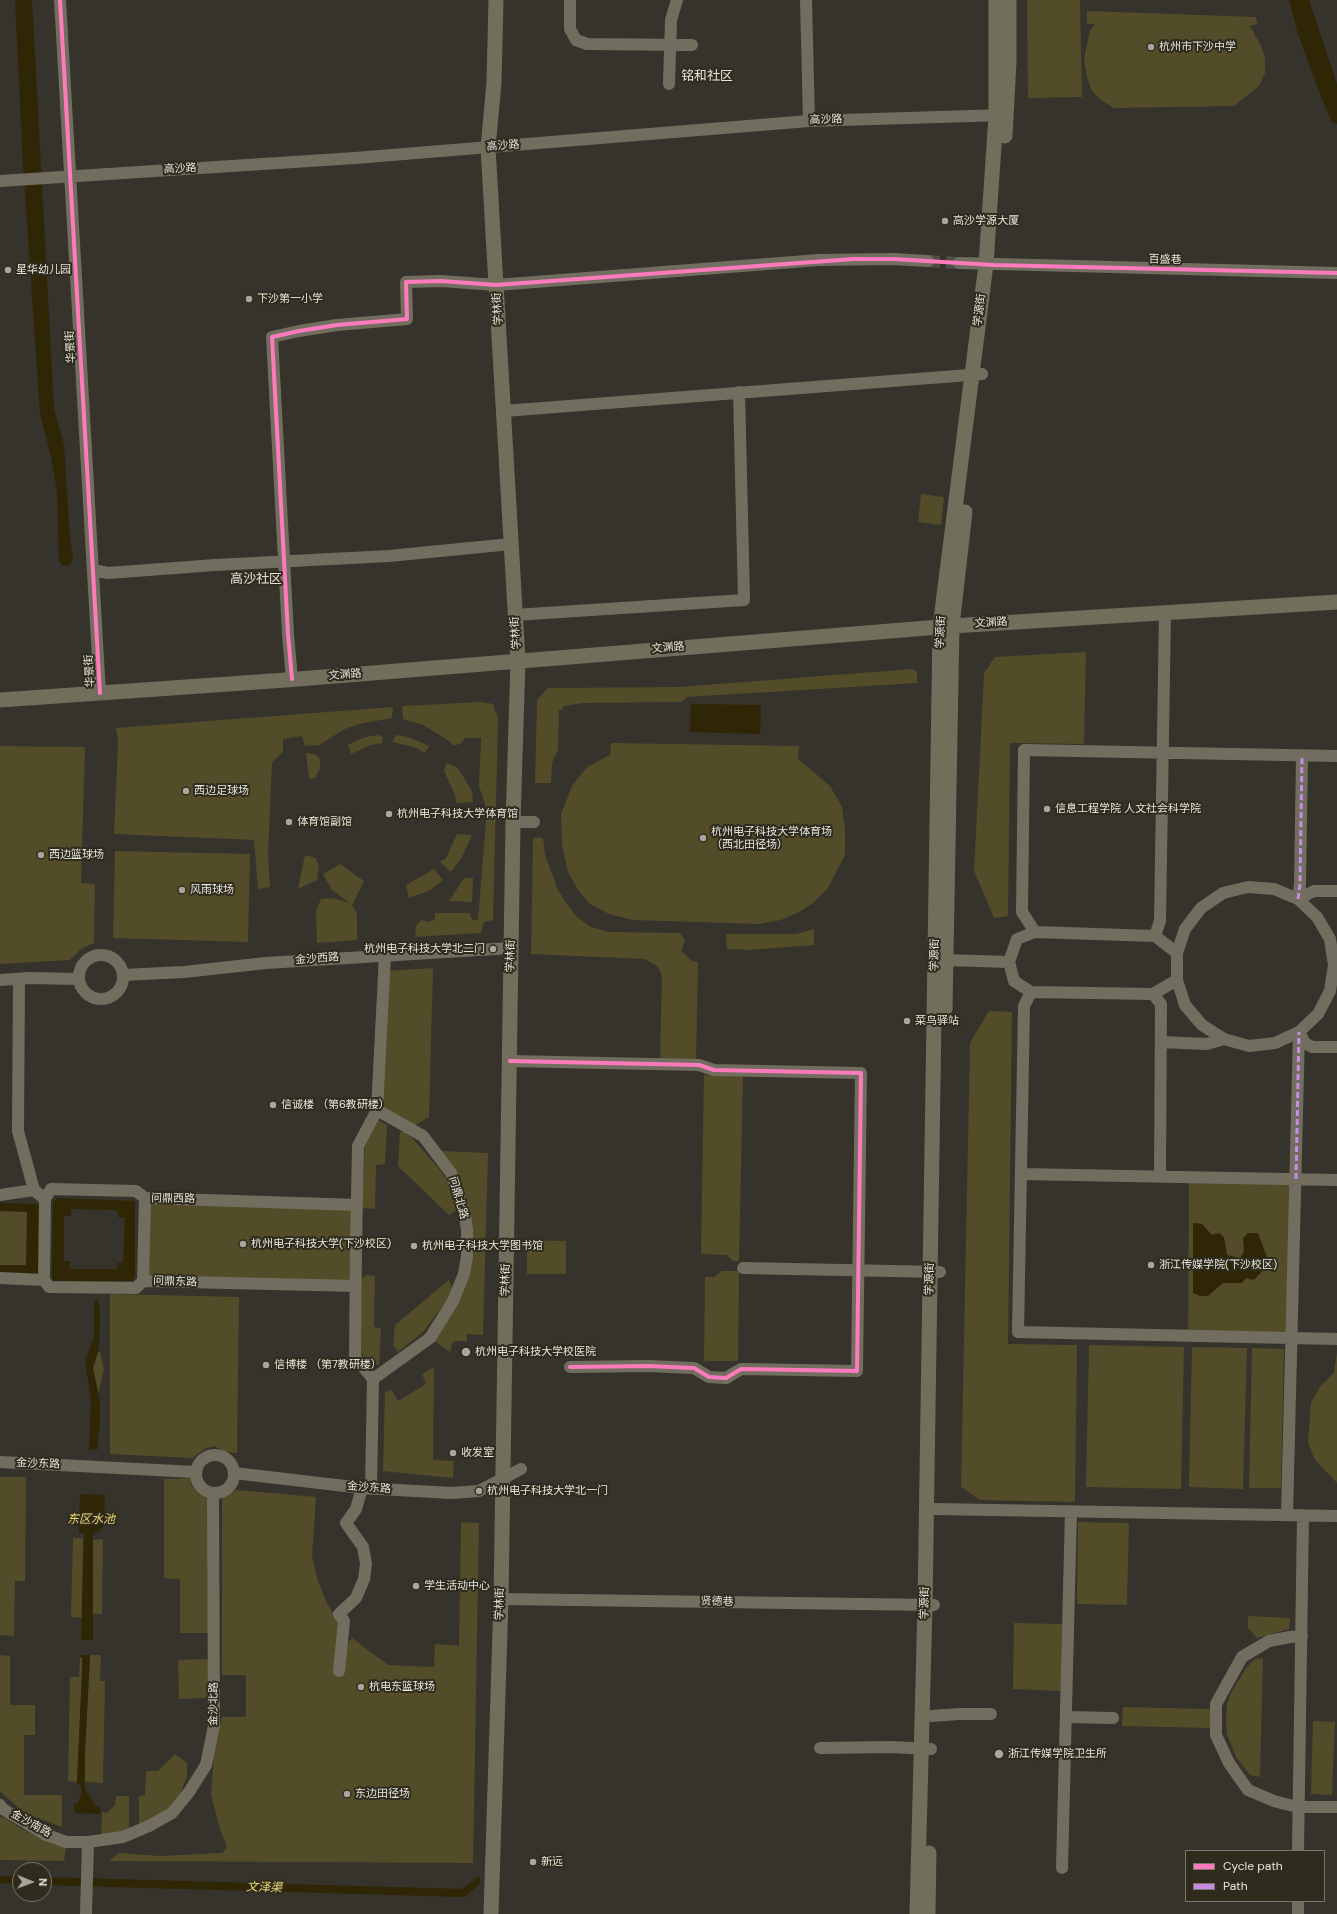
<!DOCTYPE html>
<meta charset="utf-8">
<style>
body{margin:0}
#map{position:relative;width:1337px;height:1914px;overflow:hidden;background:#35332c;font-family:"DM Sans",sans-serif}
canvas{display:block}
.legend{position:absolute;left:1185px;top:1850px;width:140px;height:52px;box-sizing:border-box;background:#2f2c1e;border:1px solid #78766a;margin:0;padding:5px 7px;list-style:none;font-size:12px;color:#e6e5dc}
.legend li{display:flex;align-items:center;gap:8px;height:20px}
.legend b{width:20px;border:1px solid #78766a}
.north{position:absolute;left:12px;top:1862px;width:40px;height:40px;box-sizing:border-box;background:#2f2c1e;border:1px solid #78766a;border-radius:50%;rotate:91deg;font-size:11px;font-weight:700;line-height:16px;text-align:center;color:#e6e5dc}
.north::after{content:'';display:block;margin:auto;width:14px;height:18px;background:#a8a79e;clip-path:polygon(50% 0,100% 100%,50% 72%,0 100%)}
</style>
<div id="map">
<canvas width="1337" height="1914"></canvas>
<ul class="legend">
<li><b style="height:5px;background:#fd7abc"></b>Cycle path</li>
<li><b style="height:5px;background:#ca8be6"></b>Path</li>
</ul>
<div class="north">N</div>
</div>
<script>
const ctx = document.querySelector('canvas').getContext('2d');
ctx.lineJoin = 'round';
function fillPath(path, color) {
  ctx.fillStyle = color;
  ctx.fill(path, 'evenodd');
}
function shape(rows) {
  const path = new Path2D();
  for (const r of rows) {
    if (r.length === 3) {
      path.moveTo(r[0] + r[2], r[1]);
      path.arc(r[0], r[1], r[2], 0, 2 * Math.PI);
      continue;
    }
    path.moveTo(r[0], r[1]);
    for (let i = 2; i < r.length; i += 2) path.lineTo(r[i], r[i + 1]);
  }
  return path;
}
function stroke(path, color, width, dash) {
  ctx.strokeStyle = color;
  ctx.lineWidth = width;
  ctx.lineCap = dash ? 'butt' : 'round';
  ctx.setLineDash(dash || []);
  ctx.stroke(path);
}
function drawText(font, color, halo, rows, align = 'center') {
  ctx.font = font + ' "DM Sans","Noto Sans SC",sans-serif';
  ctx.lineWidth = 4;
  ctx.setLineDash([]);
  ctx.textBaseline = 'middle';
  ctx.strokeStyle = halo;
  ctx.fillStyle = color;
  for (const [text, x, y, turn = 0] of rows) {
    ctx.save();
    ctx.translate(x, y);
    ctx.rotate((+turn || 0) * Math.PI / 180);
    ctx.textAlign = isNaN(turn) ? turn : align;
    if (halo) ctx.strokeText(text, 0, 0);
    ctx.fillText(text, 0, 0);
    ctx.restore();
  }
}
const green = shape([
 [1027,0,1080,0,1082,97,1028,98],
 [1087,11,1256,17,1257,24,1250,26,1261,46,1265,58,1265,73,1259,86,1234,106,1114,108,1101,100,1092,91,1087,77,1084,59,1090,31,1095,24,1087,24],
 [921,494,944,497,941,525,918,522],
 [1086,652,1084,744,1010,743,1008,916,994,918,974,871,984,673,995,657],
 [912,669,917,672,917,683,687,697,682,702,583,703,564,706,562,710,559,710,558,750,552,763,551,783,535,783,537,700,548,688,679,687],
 [482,702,493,704,498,718,493,920,484,922,481,933,415,937,416,926,421,920,429,922,435,919,435,913,470,913,472,920,478,920,486,821,485,804,479,786,481,738,465,738,461,743,454,746,446,739,423,725,403,719,402,706],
 [393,707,392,718,359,724,345,729,319,745,305,746,302,736,283,739,283,752,272,762,268,856,270,887,258,889,254,840,114,834,118,742,116,728],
 [379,735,383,737,382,743,371,745,351,754,348,745,365,737],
 [396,735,408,737,429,746,425,753,414,747,392,742],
 [611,743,799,746,798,759,830,786,842,807,845,829,845,855,828,888,813,903,801,911,781,920,759,924,633,920,609,914,590,904,578,890,568,872,562,846,561,814,572,786,587,767,610,755],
 [0,746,85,747,81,883,95,884,94,943,81,949,70,960,0,964],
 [306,753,315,754,320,759,320,768,316,777,311,779,309,778],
 [447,763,458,768,472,791,473,802,456,803,455,795,444,771],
 [457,834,472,835,462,857,451,872,440,862,446,858],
 [533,838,543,838,545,855,558,890,567,904,577,917,591,927,609,932,680,933,685,941,681,951,692,961,698,962,696,1060,660,1059,662,976,658,967,645,959,531,954],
 [115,851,250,854,248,942,113,938],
 [305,855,315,858,319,865,317,880,298,889],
 [340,864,364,881,352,905,357,914,357,940,317,943,316,911,321,899,332,898,350,903,332,890,323,874],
 [434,869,443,880,431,890,409,898,406,885],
 [464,878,473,878,472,902,449,901],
 [814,929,814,945,750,950,727,949,726,934,796,934],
 [433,968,429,1117,411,1128,377,1110,384,971],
 [989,1011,1012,1012,1008,1344,1077,1345,1075,1502,980,1500,961,1487,970,1043],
 [704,1075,743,1076,739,1261,733,1261,727,1255,701,1254],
 [376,1119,387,1125,385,1164,376,1165,375,1209,362,1208,365,1141],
 [400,1132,407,1132,440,1170,449,1183,458,1209,454,1212,449,1215,398,1166],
 [441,1151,488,1153,483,1335,467,1334,467,1341,453,1341,450,1352,433,1340,471,1249],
 [1189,1177,1296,1179,1292,1338,1188,1336],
 [145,1198,357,1205,356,1286,143,1281],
 [0,1211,27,1211,27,1265,0,1265],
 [527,1240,566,1241,566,1274,527,1274],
 [722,1271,739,1271,738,1361,704,1361,705,1277,714,1277],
 [366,1275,375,1276,374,1327,381,1328,379,1365,367,1362,360,1351,362,1279],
 [449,1280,452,1287,449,1297,423,1332,398,1352,393,1345,395,1325],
 [110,1294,239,1297,237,1453,225,1452,214,1446,204,1449,193,1458,110,1454],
 [1089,1345,1184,1347,1181,1489,1086,1487],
 [1192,1347,1247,1348,1243,1489,1189,1487],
 [1252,1348,1284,1349,1281,1488,1249,1488],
 [98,1352,100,1352,104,1370,98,1394,93,1368],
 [1337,1352,1337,1483,1315,1460,1308,1443,1311,1403,1320,1387,1334,1373],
 [434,1367,433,1460,454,1461,453,1478,383,1471,385,1392,392,1390,398,1401,426,1384,422,1374],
 [0,1477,26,1477,25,1581,15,1581,14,1636,0,1635],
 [190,1478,192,1486,198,1493,208,1498,209,1633,180,1633,180,1579,164,1578,164,1479],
 [236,1490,316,1497,312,1557,318,1581,327,1603,340,1626,346,1645,352,1638,388,1665,434,1667,435,1644,459,1646,461,1522,479,1523,473,1863,109,1861,119,1853,160,1856,222,1853,227,1848,219,1826,211,1795,214,1755,222,1717,246,1717,246,1675,222,1675,222,1498],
 [1078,1522,1129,1523,1127,1605,1077,1604],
 [73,1538,83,1538,82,1618,71,1617],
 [103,1539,102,1614,93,1614,93,1540],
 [1248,1616,1290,1618,1289,1629,1257,1638,1248,1628],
 [1014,1623,1062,1624,1061,1691,1013,1689],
 [0,1655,10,1656,10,1705,35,1705,35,1735,24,1735,24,1795,62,1795,62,1827,35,1817,21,1810,0,1791],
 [90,1655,101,1655,100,1681,105,1681,103,1783,85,1782,85,1750],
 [80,1657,82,1658,82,1673,77,1782,68,1781,70,1677,79,1677],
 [1263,1658,1260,1777,1250,1775,1236,1757,1227,1734,1226,1721,1227,1704,1231,1693,1246,1668,1255,1659],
 [208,1659,208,1698,179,1699,178,1660],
 [1123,1707,1210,1709,1210,1728,1122,1726],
 [1313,1721,1335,1722,1332,1795,1311,1794],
 [175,1754,187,1763,187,1777,178,1799,164,1812,139,1825,139,1796,145,1795,146,1771,158,1771],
 [116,1796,129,1796,129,1830,101,1840,102,1812,107,1813,115,1805],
 [0,1817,7,1819,20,1828,53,1844,66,1847,64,1861,0,1860]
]);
const water = shape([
 [15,0,32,0,54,409,64,445,70,539,73,557,70,565,63,566,59,561,57,491,50,452,40,414,23,164],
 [1289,0,1309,0,1337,84,1337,124,1332,122,1322,99,1298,34],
 [691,704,761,705,760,734,690,732],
 [58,1198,135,1201,135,1275,134,1279,131,1281,54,1281,52,1279,53,1202],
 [71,1209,117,1210,118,1217,125,1218,123,1263,117,1263,117,1269,70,1269,70,1261,64,1261,64,1216,71,1216],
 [0,1203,42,1204,41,1275,0,1274,0,1265,26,1265,27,1212,0,1211],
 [1193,1223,1202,1224,1212,1235,1219,1233,1224,1237,1227,1255,1240,1258,1244,1251,1243,1238,1248,1233,1258,1233,1267,1257,1265,1268,1254,1280,1246,1278,1242,1283,1223,1283,1208,1296,1200,1296,1193,1293],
 [94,1300,98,1300,100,1311,99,1348,93,1368,100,1401,100,1427,98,1435,98,1449,89,1450,91,1400,85,1361,94,1337],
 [80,1494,105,1495,104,1525,99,1532,93,1533,93,1640,81,1640,84,1533,79,1533],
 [80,1655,90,1655,85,1750,85,1789,95,1805,100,1808,100,1814,75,1813,74,1804,78,1803,81,1796,81,1787,77,1782,82,1673,82,1658,80,1657],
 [0,1876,20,1876,20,1884,0,1883],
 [480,1876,480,1884,464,1897,44,1885,44,1877,462,1889]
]);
const minorTunnel = shape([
 [928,261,959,263]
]);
const minor = shape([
 [60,0,100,693],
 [570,0,570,29,576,40,587,44,692,45],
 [806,0,809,121],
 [669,84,671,20,677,0],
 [0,181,355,158,809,121,1004,115],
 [959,263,1337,273],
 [504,411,982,374],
 [93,570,108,573,215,565,389,556,511,544],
 [515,615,744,600,739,392],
 [292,679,288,634,272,337,299,331,337,325,407,319,406,282,441,281,496,285,819,260,893,259,928,261],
 [513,822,534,822],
 [1298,899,1300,884,1302,756],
 [1298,899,1314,891,1337,891],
 [1035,932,1022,912,1024,750,1337,756],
 [1155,936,1160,921,1165,612],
 [1177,953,1155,936,1035,932,1017,939,1009,962,1014,981,1031,992,1153,994,1177,980],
 [101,977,22],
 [945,960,1009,962],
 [123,975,184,972,266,963,511,948],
 [19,979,18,1131,34,1190],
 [0,980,29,978,79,979],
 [1031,992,1024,1006,1018,1332,1337,1339],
 [1153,994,1161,1004,1160,1176],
 [1299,1032,1305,1043,1312,1047,1337,1047],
 [1161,1042,1207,1044,1224,1039,1249,1046,1275,1043,1299,1032,1318,1014,1330,991,1334,965,1330,939,1317,917,1298,899,1274,889,1248,887,1223,893,1201,908,1185,929,1177,953,1177,980,1185,1005,1202,1025,1224,1039],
 [510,1061,699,1065,714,1070,861,1073,857,1371,741,1369,726,1378,709,1377,694,1368,648,1366,570,1367],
 [1021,1174,1337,1180],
 [0,1195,34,1190,45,1199,51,1189,136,1191,145,1198,357,1205],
 [743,1268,940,1272],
 [0,1278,44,1280,49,1287,136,1288,143,1281,356,1286],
 [44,1280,45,1199],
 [143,1281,145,1198],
 [373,1379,355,1357,356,1246,358,1146,377,1110],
 [215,1474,19],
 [0,1462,196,1472],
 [234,1473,362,1488,451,1493,479,1491,521,1469],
 [371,1489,373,1379,430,1338,453,1301,464,1274,467,1256,467,1230,464,1210,451,1173,423,1136,377,1110,385,955],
 [935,1509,1337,1516],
 [1287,1515,1299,1032],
 [501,1599,934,1605],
 [1302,1636,1290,1637,1269,1641,1242,1657,1216,1704,1216,1735,1229,1763,1248,1790,1274,1801,1285,1804,1298,1807,1337,1807],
 [339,1671,344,1621,339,1614,356,1598,364,1579,366,1564,363,1547,346,1523,356,1509,362,1488],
 [931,1716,959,1714,991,1714],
 [1066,1717,1113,1718],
 [820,1748,891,1747,931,1749],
 [0,1805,3,1809,44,1834,66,1842,88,1842,123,1837,149,1826,172,1813,189,1792,206,1765,214,1726,213,1493],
 [1298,1851,1303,1515],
 [1062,1868,1071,1511],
 [86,1914,88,1842],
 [1298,1914,1298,1901]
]);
const major = shape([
 [1005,136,1009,62,1009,0],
 [0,700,286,680,952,626,1337,602],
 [945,1009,952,626,965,512],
 [491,1914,501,1599,513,822,518,660,488,148,494,83,496,0],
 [917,1914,925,1605,940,627,986,264,996,116,996,0],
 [928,1914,929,1853]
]);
const quiet = shape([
 [1298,899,1300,884,1302,756],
 [1296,1179,1299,1032]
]);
const cycleway = shape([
 [60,0,100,693],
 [292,679,288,634,272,337,299,331,337,325,407,319,406,282,441,281,496,285,854,259,893,259,993,265,1337,273],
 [510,1061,699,1065,714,1070,861,1073,857,1371,741,1369,726,1378,709,1377,694,1368,648,1366,570,1367]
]);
const markers = [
 [1151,47,4,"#a8a79e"],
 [945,221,4,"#a8a79e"],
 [8,270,4,"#a8a79e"],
 [249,299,4,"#a8a79e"],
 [186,791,4,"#a8a79e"],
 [1047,809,4,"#a8a79e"],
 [389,814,4,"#a8a79e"],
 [289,822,4,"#a8a79e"],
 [703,838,4,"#a8a79e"],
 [41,855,4,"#a8a79e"],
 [182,890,4,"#a8a79e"],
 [493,949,4,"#a8a79e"],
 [907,1021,4,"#a8a79e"],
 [273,1105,4,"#a8a79e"],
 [243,1244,4,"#a8a79e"],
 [414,1246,4,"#a8a79e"],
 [1151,1265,4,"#a8a79e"],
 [466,1352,5,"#a8a79e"],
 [266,1365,4,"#a8a79e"],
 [453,1453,4,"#a8a79e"],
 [479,1491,4,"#a8a79e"],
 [416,1586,4,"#a8a79e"],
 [361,1687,4,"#a8a79e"],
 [999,1754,5,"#a8a79e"],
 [347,1794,4,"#a8a79e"],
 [533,1862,4,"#a8a79e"]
];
const poiNames = [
 ["杭州市下沙中学",1159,47],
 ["高沙学源大厦",953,221],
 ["星华幼儿园",16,270],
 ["下沙第一小学",257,299],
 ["西边足球场",194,791],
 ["信息工程学院 人文社会科学院",1055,809],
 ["杭州电子科技大学体育馆",397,814],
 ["体育馆副馆",297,822],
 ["杭州电子科技大学体育场",711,832],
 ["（西北田径场）",711,845],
 ["西边篮球场",49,855],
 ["风雨球场",190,890],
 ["杭州电子科技大学北二门",485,949,"right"],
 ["菜鸟驿站",915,1021],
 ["信诚楼 （第6教研楼）",281,1105],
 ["杭州电子科技大学(下沙校区)",251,1244],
 ["杭州电子科技大学图书馆",422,1246],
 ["浙江传媒学院(下沙校区)",1159,1265],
 ["杭州电子科技大学校医院",475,1352],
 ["信博楼 （第7教研楼）",274,1365],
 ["收发室",461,1453],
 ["杭州电子科技大学北一门",487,1491],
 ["学生活动中心",424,1586],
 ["杭电东篮球场",369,1687],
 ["浙江传媒学院卫生所",1008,1754],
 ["东边田径场",355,1794],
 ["新远",541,1862]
];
const streetNames = [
 ["高沙路",826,120,-2],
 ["高沙路",503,146,-5],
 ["高沙路",180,169,-3],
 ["百盛巷",1165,260,1],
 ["学林街",498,309,-94],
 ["学源街",980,310,-83],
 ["华景街",71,347,-93],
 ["文渊路",991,623,-4],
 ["学源街",941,632,-87],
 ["学林街",516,633,-94],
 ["文渊路",668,648,-5],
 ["华景街",90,671,-93],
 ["文渊路",345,675,-5],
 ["学源街",935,955,-89],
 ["学林街",511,956,-89],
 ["金沙西路",317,959,-4],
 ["问鼎北路",458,1198,74],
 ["问鼎西路",173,1199,1],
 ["学源街",930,1279,-89],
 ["学林街",506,1280,-89],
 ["问鼎东路",175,1282,2],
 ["金沙东路",38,1464,2],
 ["金沙东路",369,1488,4],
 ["贤德巷",717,1602,1],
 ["学源街",925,1603,-89],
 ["学林街",500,1604,-89],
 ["金沙北路",214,1704,-89],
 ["金沙南路",31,1824,29]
];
const waterNames = [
 ["东区水池",91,1520],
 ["文泽渠",264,1888,2]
];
const quarterNames = [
 ["铭和社区",707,77],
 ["高沙社区",256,580]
];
fillPath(green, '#534c29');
fillPath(water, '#2e2604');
stroke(minorTunnel, '#504e46', 12, [12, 6]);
stroke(minor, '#726e5f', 12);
stroke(major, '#716e5b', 15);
stroke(quiet, '#ca8be6', 3, [6, 3]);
stroke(cycleway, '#fd7abc', 4);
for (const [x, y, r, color] of markers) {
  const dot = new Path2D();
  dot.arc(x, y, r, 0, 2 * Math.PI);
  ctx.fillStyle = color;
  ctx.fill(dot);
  stroke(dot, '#2f2c1e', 1.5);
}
drawText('11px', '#e6e5dc', '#2f2c1e', poiNames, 'left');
drawText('11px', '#e6e5dc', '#2f2c1e', streetNames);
drawText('italic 12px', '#edd876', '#2f2c1e', waterNames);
drawText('13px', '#e6e5dc', '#2f2c1e', quarterNames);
</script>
